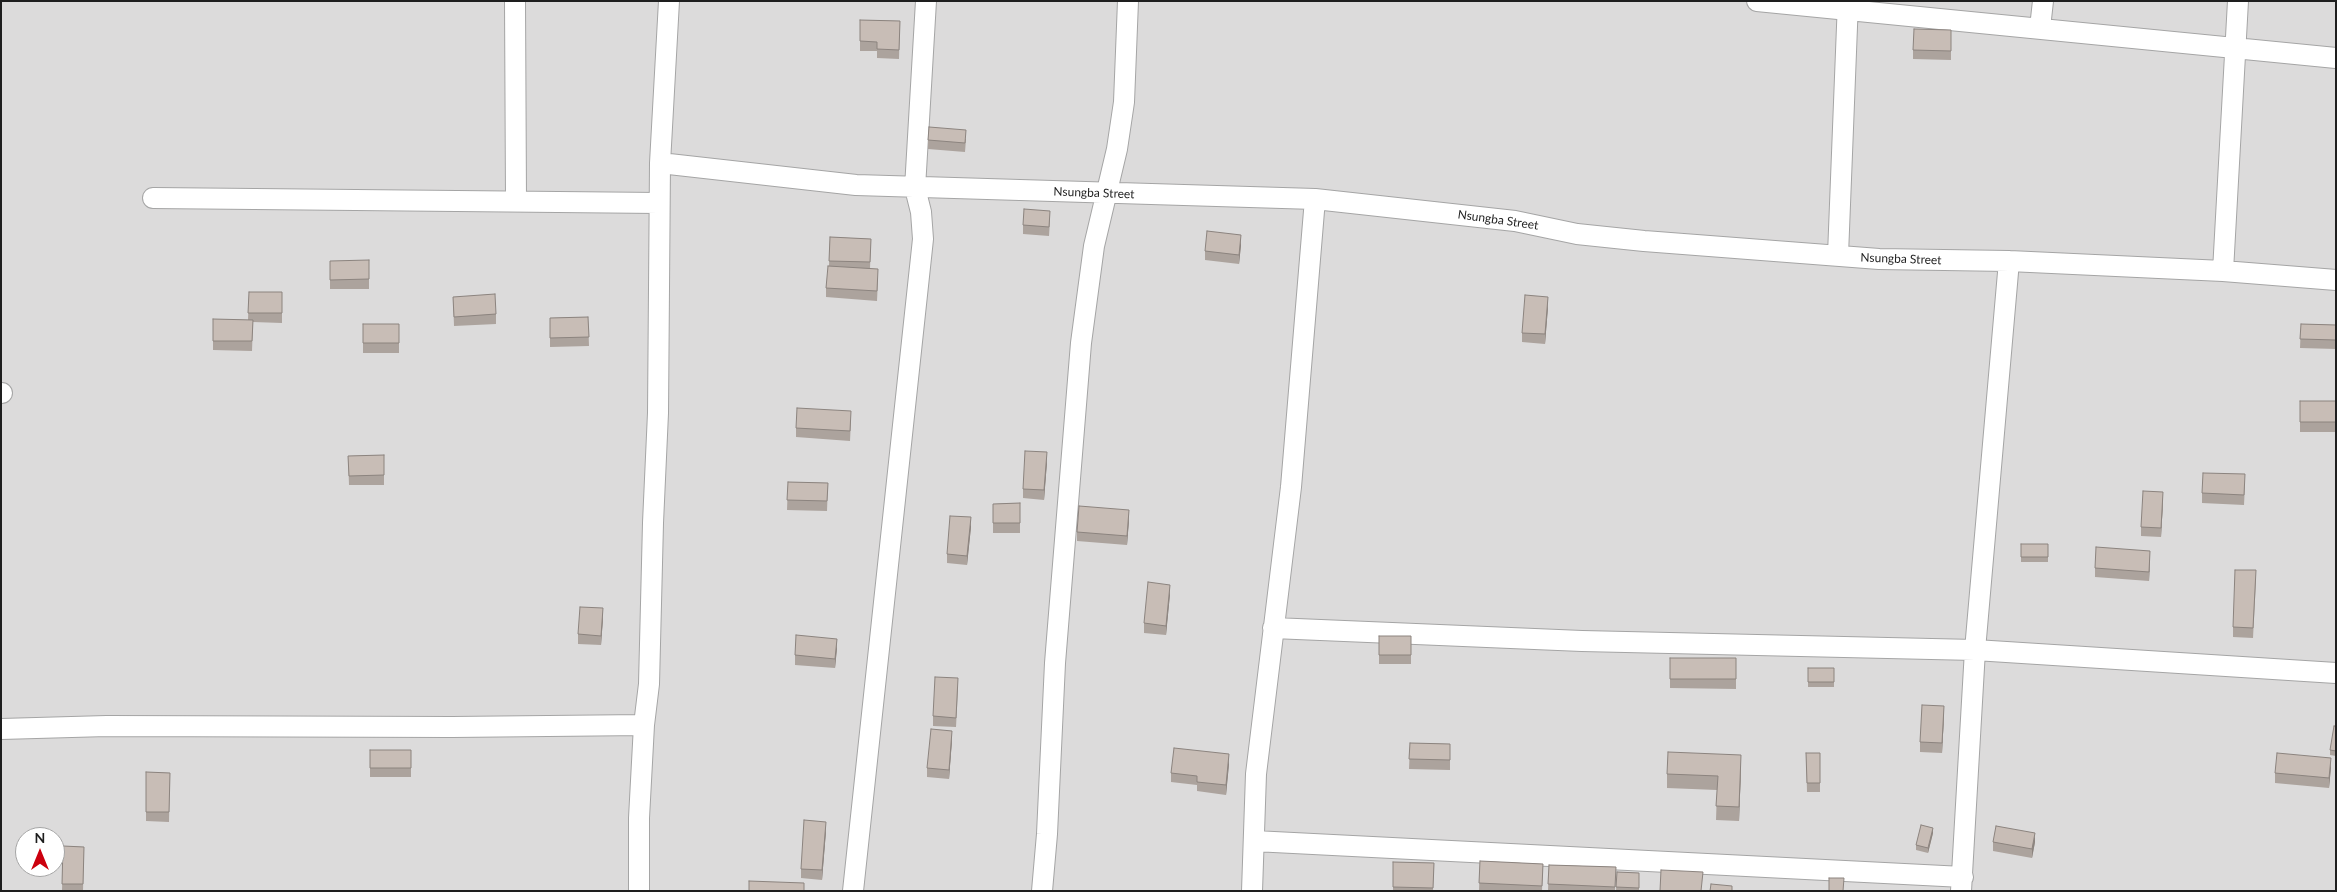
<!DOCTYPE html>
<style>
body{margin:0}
#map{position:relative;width:2337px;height:892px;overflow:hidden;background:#f0ebe4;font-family:Lato,sans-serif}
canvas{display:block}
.frame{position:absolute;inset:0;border:2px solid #1e1e1e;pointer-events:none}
.north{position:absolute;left:15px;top:827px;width:50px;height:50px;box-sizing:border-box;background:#fff;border:1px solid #a5a5a5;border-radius:50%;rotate:0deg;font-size:14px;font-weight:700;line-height:20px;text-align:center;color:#1e1e1e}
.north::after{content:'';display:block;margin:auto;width:18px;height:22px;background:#cc000e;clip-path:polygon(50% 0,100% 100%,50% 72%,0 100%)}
</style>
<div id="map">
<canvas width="2337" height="892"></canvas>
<div class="frame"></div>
<div class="north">N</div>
</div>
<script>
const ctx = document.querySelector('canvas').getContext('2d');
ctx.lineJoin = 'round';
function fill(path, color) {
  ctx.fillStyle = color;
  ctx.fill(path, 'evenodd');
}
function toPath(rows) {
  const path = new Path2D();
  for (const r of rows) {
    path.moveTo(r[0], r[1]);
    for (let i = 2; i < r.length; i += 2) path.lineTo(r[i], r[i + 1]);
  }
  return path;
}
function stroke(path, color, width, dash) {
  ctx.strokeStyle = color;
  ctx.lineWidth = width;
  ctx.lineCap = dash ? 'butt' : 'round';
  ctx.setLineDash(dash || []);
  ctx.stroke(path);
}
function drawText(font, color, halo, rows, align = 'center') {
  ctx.font = font + ' Lato,sans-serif';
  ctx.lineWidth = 5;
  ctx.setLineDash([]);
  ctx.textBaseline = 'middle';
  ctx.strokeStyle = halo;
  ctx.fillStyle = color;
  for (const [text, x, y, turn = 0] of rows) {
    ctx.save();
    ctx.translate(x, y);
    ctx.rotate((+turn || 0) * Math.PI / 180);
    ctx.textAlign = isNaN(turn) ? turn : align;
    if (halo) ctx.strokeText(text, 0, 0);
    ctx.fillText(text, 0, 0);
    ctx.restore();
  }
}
fill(toPath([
 [1,1,2336,1,2336,891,1,891],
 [25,837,55,837,55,867,25,867]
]), '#dcdbdb');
const minor = toPath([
 [515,1,516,200],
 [1757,1,2336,58],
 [2040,28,2043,1],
 [660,163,856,185,1315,199,1515,221,1577,234,1644,241,1879,259,2009,261,2223,271,2336,280],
 [153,198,659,203],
 [1838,255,1848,1],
 [2223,271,2238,1],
 [1,393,2,393],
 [1273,628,1582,641,1975,650,2336,673],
 [1,729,107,726,452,727,644,725],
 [1254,841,1963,877],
 [639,891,639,818,644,725,649,684,653,523,658,413,660,163,669,1],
 [853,891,923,239,921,212,915,188,926,1],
 [1042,891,1047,834,1055,663,1081,343,1094,246,1117,149,1124,102,1128,1],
 [1252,891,1256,774,1291,487,1315,199],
 [1961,891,1975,650,2009,261]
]);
stroke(minor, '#a5a5a5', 22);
stroke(minor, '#fff', 20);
fill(toPath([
 [860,20,900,21,899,59,877,58,877,51,860,51],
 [1951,30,1951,60,1913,59,1913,50],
 [966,139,965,152,928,149,928,140],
 [1050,220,1049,236,1023,234,1023,225],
 [830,237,871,239,870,269,878,279,877,301,826,297,826,288,829,266],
 [1241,245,1239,264,1205,260,1205,251],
 [330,261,369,279,369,289,330,289],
 [249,292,282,292,282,323,253,322,252,351,213,350,213,319,248,320],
 [453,297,496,314,496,324,454,326],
 [1548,307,1545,344,1522,342,1522,333],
 [588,317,589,346,550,347,550,318],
 [363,324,399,324,399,353,363,353],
 [2301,324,2336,325,2336,349,2300,348],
 [2300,401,2336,401,2336,432,2300,432],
 [851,420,850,441,796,437,796,428],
 [384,455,384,485,349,485,348,456],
 [1047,462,1044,500,1023,498,1023,489],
 [788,482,828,483,827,511,787,510],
 [2245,484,2244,505,2202,503,2202,493],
 [2163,502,2161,537,2141,536,2141,527],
 [1020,503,1020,533,993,533,993,504],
 [1129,520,1127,545,1077,541,1077,532],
 [971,527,967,565,947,563,947,554],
 [2021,544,2048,544,2048,562,2021,562],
 [2150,560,2149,581,2095,577,2095,568],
 [2256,580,2253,638,2233,637,2233,627],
 [1170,594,1166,635,1144,633,1144,623],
 [603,618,601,645,578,644,578,634],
 [1379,636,1411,636,1411,664,1379,664],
 [837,648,835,668,795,665,795,655],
 [1670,658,1736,658,1736,689,1670,688],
 [1808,668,1834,668,1834,687,1808,687],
 [958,688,956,727,933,726,933,716],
 [1944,716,1942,753,1920,752,1920,742],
 [2336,726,2336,756,2330,755,2330,750],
 [952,740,949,779,927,777,927,768],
 [1410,743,1450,744,1450,770,1409,769],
 [370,750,411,750,411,777,370,777],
 [1806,753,1820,753,1820,792,1807,792],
 [1229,764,1226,795,1197,791,1197,785,1171,782,1171,773],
 [2331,767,2329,788,2275,783,2275,773],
 [1741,769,1739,821,1716,820,1717,790,1667,788,1667,774],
 [146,772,170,773,169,822,146,821],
 [826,831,822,880,801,878,801,869],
 [1933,833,1928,853,1916,850,1916,845],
 [1993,842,2035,842,2032,858,1993,851],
 [63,846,84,847,83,891,62,891],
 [1480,861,1543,864,1542,891,1479,891],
 [1393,862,1434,863,1433,891,1393,891],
 [1549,865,1616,867,1615,891,1548,891],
 [1617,872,1639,873,1639,891,1616,891]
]), '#aca39d');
fill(toPath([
 [1241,235,1241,245,1239,264,1239,255],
 [1548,297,1548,307,1545,344,1545,334],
 [1047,452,1047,462,1044,500,1044,490],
 [2163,492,2163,502,2161,537,2161,528],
 [1129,510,1129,520,1127,545,1127,536],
 [971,517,971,527,967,565,967,556],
 [2150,551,2150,560,2149,581,2149,572],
 [1170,585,1170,594,1166,635,1166,626],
 [603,608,603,618,601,645,601,636],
 [837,639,837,648,835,668,835,659],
 [1944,706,1944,716,1942,753,1942,743],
 [952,731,952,740,949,779,949,770],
 [1229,754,1229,764,1226,795,1226,785],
 [1741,755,1741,769,1739,821,1739,807],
 [2331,758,2331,767,2329,788,2329,778],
 [826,822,826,831,822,880,822,870],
 [1933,828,1933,833,1928,853,1928,848],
 [2035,833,2035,842,2032,858,2032,849]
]), '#8c847f');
const building = toPath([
 [860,20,900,21,899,50,877,49,877,42,860,41,860,20],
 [1914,29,1951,30,1951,51,1913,50,1914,29],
 [929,127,966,130,965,143,928,140,929,127],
 [1024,209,1050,211,1049,227,1023,225,1024,209],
 [1207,231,1241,235,1239,255,1205,251,1207,231],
 [830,237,871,239,870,262,829,261,830,237],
 [369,260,369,279,330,280,330,261,369,260],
 [828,266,878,269,877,291,826,288,828,266],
 [249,292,282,292,282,313,248,313,249,292],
 [495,294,496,314,454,317,453,297,495,294],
 [1525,295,1548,297,1545,334,1522,333,1525,295],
 [588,317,589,337,550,338,550,318,588,317],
 [213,319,253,320,252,341,213,341,213,319],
 [363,324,399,324,399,343,363,343,363,324],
 [2301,324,2336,325,2336,340,2300,339,2301,324],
 [2300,401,2336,401,2336,422,2300,422,2300,401],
 [797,408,851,411,850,431,796,428,797,408],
 [1025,451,1047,452,1044,490,1023,489,1025,451],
 [384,455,384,475,349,476,348,456,384,455],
 [2203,473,2245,474,2244,495,2202,493,2203,473],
 [788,482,828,483,827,501,787,500,788,482],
 [2143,491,2163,492,2161,528,2141,527,2143,491],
 [1020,503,1020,523,993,523,993,504,1020,503],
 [1079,506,1129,510,1127,536,1077,532,1079,506],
 [950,516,971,517,967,556,947,554,950,516],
 [2021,544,2048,544,2048,557,2021,557,2021,544],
 [2096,547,2150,551,2149,572,2095,568,2096,547],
 [2235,570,2256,570,2253,628,2233,627,2235,570],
 [1148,582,1170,585,1166,626,1144,623,1148,582],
 [580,607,603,608,601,636,578,634,580,607],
 [796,635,837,639,835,659,795,655,796,635],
 [1379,636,1411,636,1411,655,1379,655,1379,636],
 [1670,658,1736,658,1736,679,1670,679,1670,658],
 [1808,668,1834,668,1834,682,1808,682,1808,668],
 [935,677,958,678,956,718,933,716,935,677],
 [1922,705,1944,706,1942,743,1920,742,1922,705],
 [2334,726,2336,726,2336,751,2330,750,2334,726],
 [931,729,952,731,949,770,927,768,931,729],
 [1410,743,1450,744,1450,760,1409,759,1410,743],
 [1174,748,1229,754,1226,785,1197,782,1197,776,1171,773,1174,748],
 [370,750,411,750,411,768,370,768,370,750],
 [1668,752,1741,755,1739,807,1716,806,1718,776,1667,774,1668,752],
 [1806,753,1820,753,1820,783,1807,783,1806,753],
 [2277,753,2331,758,2329,778,2275,773,2277,753],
 [146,772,170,773,169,812,146,812,146,772],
 [804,820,826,822,822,870,801,869,804,820],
 [1921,825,1933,828,1928,848,1916,845,1921,825],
 [1996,826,2035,833,2032,849,1993,842,1996,826],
 [63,846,84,847,83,884,62,884,63,846],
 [1480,861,1543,864,1542,886,1479,883,1480,861],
 [1393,862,1434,863,1433,888,1393,887,1393,862],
 [1549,865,1616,867,1615,887,1548,884,1549,865],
 [1661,870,1703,872,1701,891,1660,891,1661,870],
 [1617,872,1639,873,1639,888,1616,887,1617,872],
 [1829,878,1844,878,1843,891,1829,891,1829,878],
 [749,881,804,883,804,891,749,891,749,881],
 [1711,884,1732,886,1732,891,1710,891,1711,884]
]);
fill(building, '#c8bdb6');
stroke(building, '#8c847f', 1);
drawText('12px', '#1e1e1e', '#fff', [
 ["Nsungba Street",1094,193,2],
 ["Nsungba Street",1498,220,8],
 ["Nsungba Street",1901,259,2]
]);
</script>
